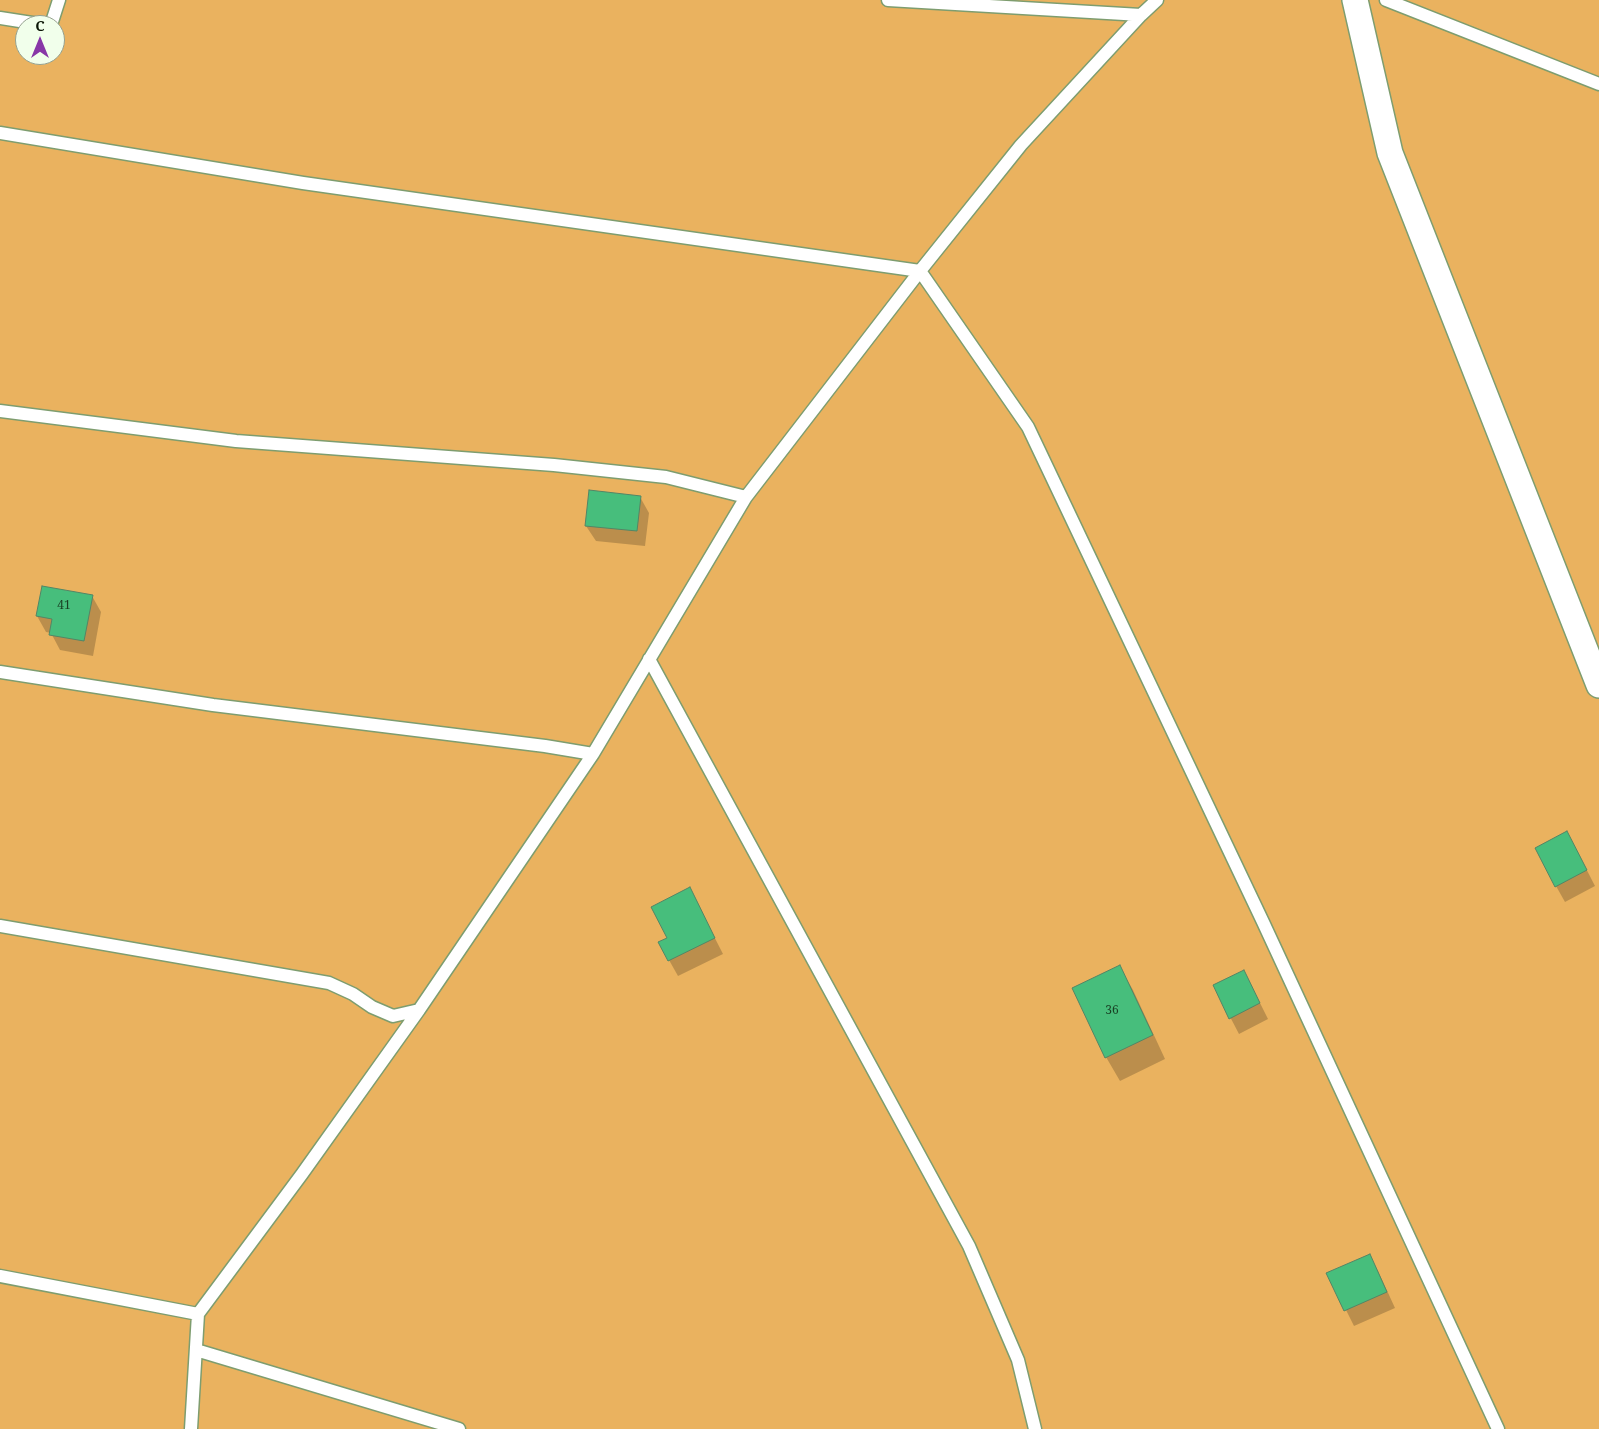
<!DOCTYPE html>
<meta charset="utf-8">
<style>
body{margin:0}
#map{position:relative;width:1599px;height:1429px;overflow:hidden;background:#c3e4b3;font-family:"Noto Serif",serif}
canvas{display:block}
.north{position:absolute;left:15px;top:15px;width:50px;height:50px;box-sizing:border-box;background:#f1ffeb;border:1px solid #95a18f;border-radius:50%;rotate:0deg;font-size:14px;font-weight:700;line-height:20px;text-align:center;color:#0a1505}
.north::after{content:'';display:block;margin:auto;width:18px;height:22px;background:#8837a7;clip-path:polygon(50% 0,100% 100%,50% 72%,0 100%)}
</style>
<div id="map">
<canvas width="1599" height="1429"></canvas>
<div class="north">С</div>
</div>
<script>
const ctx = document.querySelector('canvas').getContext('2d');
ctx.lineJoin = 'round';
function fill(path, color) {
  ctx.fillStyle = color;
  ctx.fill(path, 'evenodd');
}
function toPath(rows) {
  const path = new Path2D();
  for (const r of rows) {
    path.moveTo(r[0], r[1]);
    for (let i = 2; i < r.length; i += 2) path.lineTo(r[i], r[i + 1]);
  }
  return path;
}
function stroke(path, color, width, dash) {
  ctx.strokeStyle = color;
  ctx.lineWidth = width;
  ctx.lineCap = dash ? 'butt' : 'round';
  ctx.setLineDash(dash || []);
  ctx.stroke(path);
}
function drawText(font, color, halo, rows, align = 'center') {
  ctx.font = font + ' "Noto Serif",serif';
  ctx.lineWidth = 4.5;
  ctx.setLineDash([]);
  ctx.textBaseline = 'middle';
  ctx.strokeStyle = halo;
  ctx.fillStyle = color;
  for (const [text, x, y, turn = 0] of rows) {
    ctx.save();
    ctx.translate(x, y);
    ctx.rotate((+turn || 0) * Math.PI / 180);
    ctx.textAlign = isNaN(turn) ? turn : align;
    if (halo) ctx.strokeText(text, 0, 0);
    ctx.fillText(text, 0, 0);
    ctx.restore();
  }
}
fill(toPath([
 [0,0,1599,0,1599,1429,0,1429],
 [25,25,55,25,55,55,25,55]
]), '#eab25f');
fill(toPath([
 [640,497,649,513,645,546,596,541,586,526],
 [43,587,92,596,101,612,93,656,60,650,51,633,46,632,37,616],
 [1576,849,1595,886,1565,902,1556,886],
 [698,905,723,954,678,976,669,960,668,939],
 [1119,966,1133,990,1165,1059,1120,1081,1106,1057],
 [1214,986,1252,987,1268,1019,1239,1034],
 [1369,1255,1378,1271,1395,1308,1354,1326,1328,1274]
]), '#0003');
const building = toPath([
 [589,490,641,496,637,531,585,526,589,490],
 [42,586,93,595,84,641,49,635,52,619,36,616,42,586],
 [1567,831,1587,870,1555,887,1535,848,1567,831],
 [690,887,715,938,668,961,658,942,667,938,651,907,690,887],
 [1120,965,1153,1035,1105,1058,1072,988,1120,965],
 [1244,970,1260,1003,1229,1019,1213,985,1244,970],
 [1370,1254,1387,1292,1344,1311,1326,1273,1370,1254]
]);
fill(building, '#47be7c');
stroke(building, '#538666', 1);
const service = toPath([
 [888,0,1141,15],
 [1386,0,1599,84],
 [0,18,45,25],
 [51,25,59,0],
 [0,133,303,183,920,271,1028,427,1263,922,1498,1429],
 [0,411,236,441,554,465,666,477,746,497],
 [649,659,969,1246,1018,1360,1035,1429],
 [0,672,213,705,545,746,593,754],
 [0,926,329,983,353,994,372,1007,393,1016,419,1010],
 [0,1276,198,1314],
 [196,1350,459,1429],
 [191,1429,198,1314,302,1174,419,1010,593,754,746,497,920,271,1021,145,1141,15,1157,0]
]);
const minor = toPath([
 [1355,0,1390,153,1599,685]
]);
stroke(service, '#7e9d6f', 15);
stroke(minor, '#7e9d6f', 28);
stroke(service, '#fff', 12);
stroke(minor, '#fff', 25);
drawText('12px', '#193f23', null, [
 ["41",64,606],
 ["36",1112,1011]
]);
</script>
